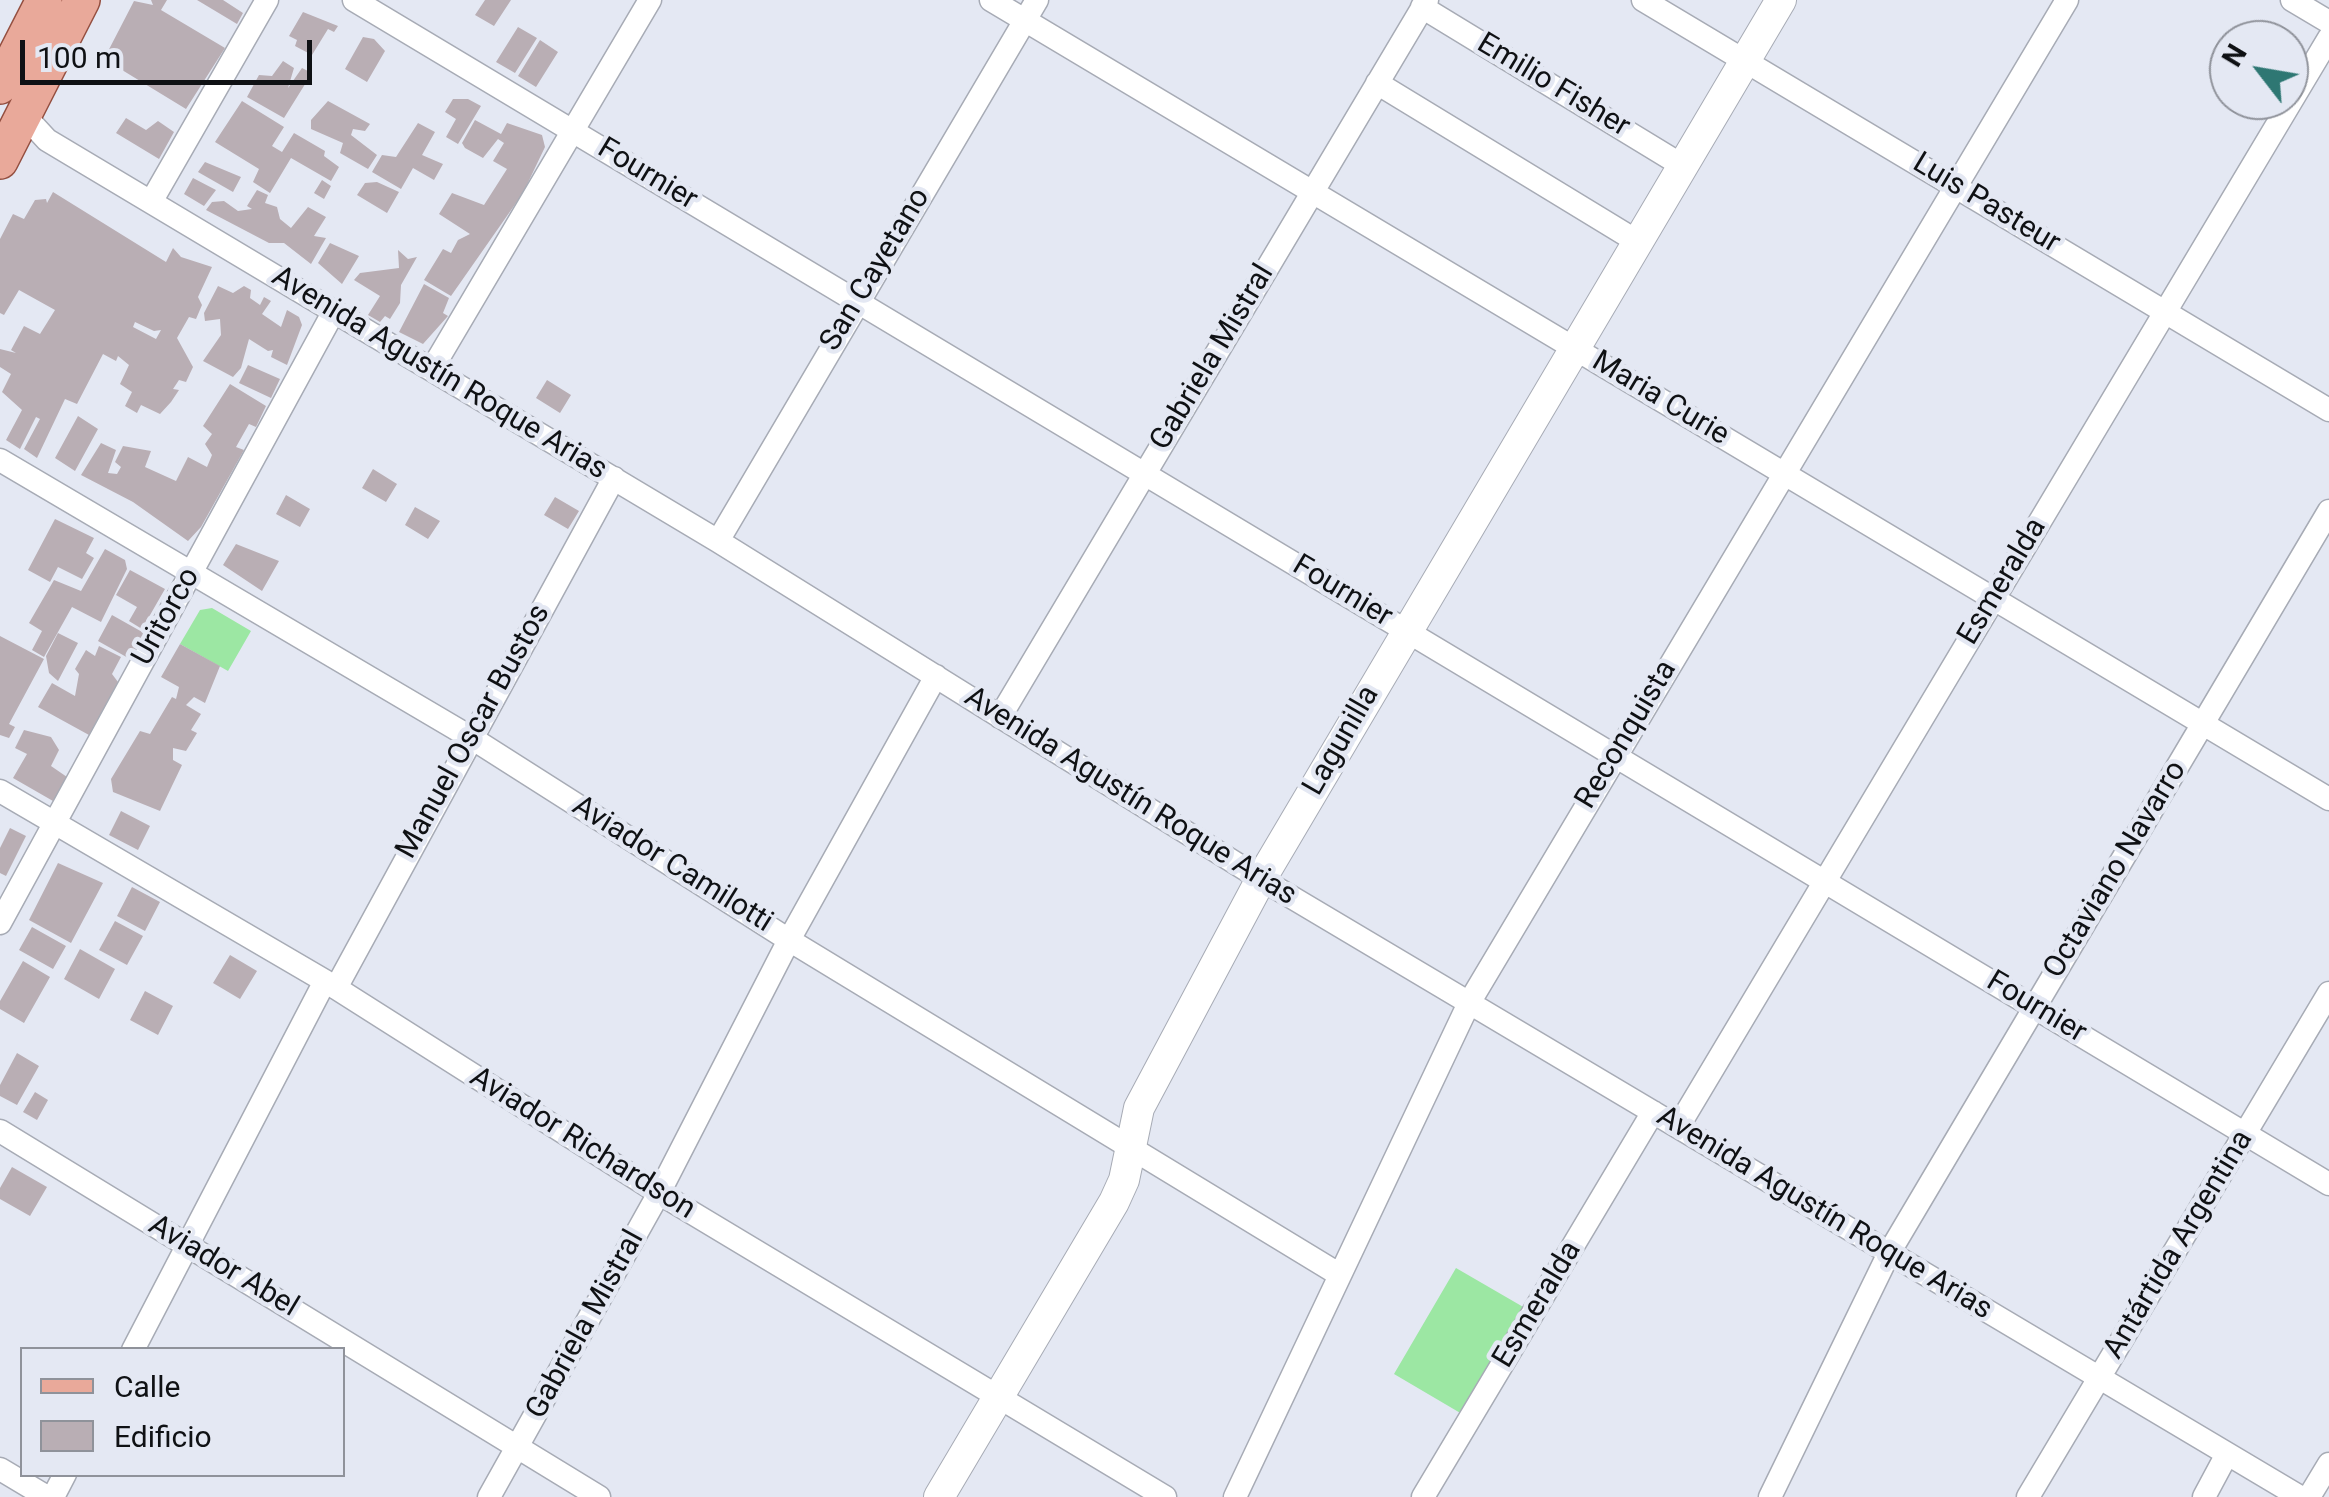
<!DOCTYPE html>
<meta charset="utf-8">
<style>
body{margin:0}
#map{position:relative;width:2329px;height:1497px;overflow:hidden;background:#e4e8f3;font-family:Roboto,sans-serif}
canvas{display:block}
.legend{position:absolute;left:20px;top:1347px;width:325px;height:130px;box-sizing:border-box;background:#e4e8f3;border:2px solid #8f929a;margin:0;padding:12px 18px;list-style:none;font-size:30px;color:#0f1114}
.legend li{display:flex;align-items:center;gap:20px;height:50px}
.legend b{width:50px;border:2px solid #8f929a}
.north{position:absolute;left:2209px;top:20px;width:100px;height:100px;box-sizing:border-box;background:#e4e8f3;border:2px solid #8f929a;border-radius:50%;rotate:301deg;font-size:28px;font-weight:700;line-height:40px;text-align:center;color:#0f1114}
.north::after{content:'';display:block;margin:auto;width:35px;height:45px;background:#2e7773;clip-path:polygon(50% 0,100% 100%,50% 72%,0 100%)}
.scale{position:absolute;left:20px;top:40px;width:292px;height:45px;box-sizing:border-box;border:5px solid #0f1114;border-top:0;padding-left:12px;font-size:30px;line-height:35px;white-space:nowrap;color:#0f1114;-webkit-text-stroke:8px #e4e8f3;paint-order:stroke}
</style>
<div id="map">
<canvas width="2329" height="1497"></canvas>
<ul class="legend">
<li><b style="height:12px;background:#e9a99a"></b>Calle</li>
<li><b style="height:28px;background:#b9aeb4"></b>Edificio</li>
</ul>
<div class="north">N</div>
<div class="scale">100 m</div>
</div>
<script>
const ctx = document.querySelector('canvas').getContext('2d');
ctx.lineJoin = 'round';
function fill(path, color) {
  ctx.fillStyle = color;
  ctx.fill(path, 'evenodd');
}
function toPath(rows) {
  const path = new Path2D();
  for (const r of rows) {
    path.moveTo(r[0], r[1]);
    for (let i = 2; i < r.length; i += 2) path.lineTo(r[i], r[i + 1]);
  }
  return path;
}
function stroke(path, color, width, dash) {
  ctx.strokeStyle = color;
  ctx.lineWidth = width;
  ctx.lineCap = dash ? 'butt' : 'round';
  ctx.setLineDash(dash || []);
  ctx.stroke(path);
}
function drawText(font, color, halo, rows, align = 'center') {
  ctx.font = font + ' Roboto,sans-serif';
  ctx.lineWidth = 9;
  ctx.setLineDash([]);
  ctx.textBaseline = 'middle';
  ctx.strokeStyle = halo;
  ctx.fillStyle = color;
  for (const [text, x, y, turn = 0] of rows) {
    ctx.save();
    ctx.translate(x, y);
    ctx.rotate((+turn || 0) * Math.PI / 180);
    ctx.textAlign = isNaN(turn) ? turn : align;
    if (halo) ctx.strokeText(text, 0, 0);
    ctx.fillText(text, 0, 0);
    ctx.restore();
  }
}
fill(toPath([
 [212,608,251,631,228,671,180,644,200,610],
 [1456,1268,1525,1308,1462,1414,1394,1374]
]), '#9ce7a3');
fill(toPath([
 [151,0,167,0,161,10,225,48,186,109,104,59,134,1,153,5],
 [197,0,223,0,243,13,237,24],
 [485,0,511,0,494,26,475,15],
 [303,12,338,26,334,32,328,29,312,55,295,46,297,40,289,36],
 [518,27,537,38,515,73,496,62],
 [363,37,374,39,385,51,367,82,345,69],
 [540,40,558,52,536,87,518,76],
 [283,61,294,68,288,88,302,68,312,73,284,118,247,97,259,75,272,76],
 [453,99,468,99,481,106,458,144,446,137,456,119,445,112],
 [242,101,284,127,272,146,282,152,294,133,325,151,324,156,339,167,331,181,291,158,270,193,253,182,259,169,215,142],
 [328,101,370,124,365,131,353,129,351,135,377,155,368,169,340,153,343,143,311,129,311,120],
 [126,118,146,130,158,121,174,132,159,159,116,133],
 [475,120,501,134,507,123,542,135,545,147,523,193,451,296,424,280,443,249,451,253,458,240,470,234,439,214,452,193,484,205,507,169,493,161,504,143,498,139,483,158,465,148,462,143],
 [418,123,435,132,422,155,443,164,434,180,413,168,401,189,372,172,382,155,396,157],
 [205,162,241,177,233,192,198,172],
 [193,178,216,190,204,206,184,194],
 [322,180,331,186,324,199,314,193],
 [377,182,399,192,387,213,357,195,365,183],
 [257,190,268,195,265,203,277,207,280,219,291,228,308,207,326,217,314,236,326,238,311,264,284,243,269,243,206,210,212,202,224,201,238,211,252,209,247,206],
 [53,192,166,262,173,248,181,257,212,267,198,297,202,305,196,319,189,317,177,338,193,367,186,382,179,380,173,389,179,390,171,402,160,414,141,405,137,413,125,406,132,392,120,384,129,365,118,356,116,361,103,354,77,404,65,399,37,458,24,449,40,419,36,417,20,449,6,440,22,410,2,392,11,374,0,367,0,349,16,353,11,350,24,326,40,334,55,310,19,290,4,315,0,313,0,239,13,214,24,219,35,200,46,199,47,203],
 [135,322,154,331,161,330,156,339,133,327],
 [330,243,359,256,342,284,318,263],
 [398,250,408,259,417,257,401,285,400,303,390,319,385,316,380,322,368,315,380,296,354,280,360,273,399,268],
 [424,284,449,298,443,313,448,316,423,344,399,332],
 [218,286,233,293,244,286,251,290,250,298,260,305,264,297,271,301,262,314,281,327,287,310,299,317,302,325,287,365,271,357,273,350,268,351,249,339,241,368,233,377,203,361,221,335,220,319,205,321,204,313],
 [248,365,280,379,271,398,239,383],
 [547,380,571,395,560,413,536,398],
 [230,384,266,406,256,427,249,424,236,447,244,450,201,527,188,541,133,502,81,475,101,443,116,450,108,473,117,474,121,467,115,462,123,446,151,451,145,467,176,481,188,457,207,467,212,455,205,444,212,434,203,426],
 [78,416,98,429,75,471,55,458],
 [373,469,397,484,386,502,362,488],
 [286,495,310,509,300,527,276,514],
 [555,497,579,511,568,529,544,515],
 [415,507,440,521,428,539,405,525],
 [55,519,94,538,86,553,94,558,82,579,58,567,50,582,28,570],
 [236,544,279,561,262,591,223,565],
 [105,549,125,560,127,569,101,622,72,607,44,657,32,650,42,631,29,623,54,580,81,591],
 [130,570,165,589,142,629,129,621,137,607,116,595],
 [112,615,144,633,130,659,98,641],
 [58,633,78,643,58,681,49,673,46,656],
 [0,636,44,659,9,724,15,727,9,738,0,735],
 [180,644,220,666,205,703,194,697,186,705,201,714,191,730,197,733,186,751,173,748,173,760,182,765,160,811,113,792,111,779,140,731,150,734,172,697,176,699,179,687,161,677],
 [99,646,121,657,112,674,118,682,89,735,38,707,52,683,75,696,79,674,75,669,86,650,95,656],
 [24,730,51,737,59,750,51,766,67,777,53,801,13,778,27,754,15,748],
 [121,811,150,826,138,850,109,835],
 [10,828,26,836,6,876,0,873,0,848],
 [58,863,103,883,71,943,29,920],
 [132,887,160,902,145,931,117,916],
 [115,921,143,936,127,965,99,950],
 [32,927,66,946,53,969,19,950],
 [80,949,115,969,99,999,64,979],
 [230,955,257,971,240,999,213,983],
 [23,961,50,977,24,1023,0,1009,0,1001],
 [145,991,173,1006,158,1035,130,1020],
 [17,1053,39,1066,17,1105,0,1096,0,1085],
 [35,1092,48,1100,37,1120,23,1112],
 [12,1167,47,1187,30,1216,0,1199,0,1188]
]), '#b9aeb4');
const minor = toPath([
 [354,0,2329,1184],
 [991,0,2329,799],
 [1643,0,2329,410],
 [2292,0,2329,22],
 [1422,7,1683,166],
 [1377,83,1638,242],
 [23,114,47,140,718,541,1261,879,2300,1497],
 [151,202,267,0],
 [432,369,650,0],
 [0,460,470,737,789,940,1340,1275],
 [718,541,1037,0],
 [1000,717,1427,0],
 [0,791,325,981,659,1193,1165,1497],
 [0,923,334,311],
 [336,988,614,478],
 [1678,1127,2329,38],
 [0,1131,599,1497],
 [133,1350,325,981],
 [0,1469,47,1497],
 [53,1497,65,1474],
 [489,1497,659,1193,789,940,936,676],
 [1235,1497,1469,1003,2067,0],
 [1423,1497,1653,1112],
 [1770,1497,1889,1253,2329,511],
 [2028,1497,2329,993],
 [2204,1497,2227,1454],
 [2309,1497,2329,1464]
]);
const secondary = toPath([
 [939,1497,1114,1202,1124,1180,1139,1108,1261,879,1781,0]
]);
const primary = toPath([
 [0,86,44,0],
 [0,161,82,0]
]);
stroke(minor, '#a7abb5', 25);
stroke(secondary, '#a7abb5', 32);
stroke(primary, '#944f40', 38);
stroke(minor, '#fff', 22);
stroke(secondary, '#fff', 30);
stroke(primary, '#e9a99a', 35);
drawText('30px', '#0f1114', '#e4e8f3', [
 ["Emilio Fisher",1553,86,31],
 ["Fournier",647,175,31],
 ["Luis Pasteur",1986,204,31],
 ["San Cayetano",876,270,-59],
 ["Gabriela Mistral",1213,358,-59],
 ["Avenida Agustín Roque Arias",439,374,31],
 ["Maria Curie",1660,399,31],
 ["Esmeralda",2003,582,-59],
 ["Fournier",1342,592,31],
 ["Uritorco",167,617,-61],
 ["Manuel Oscar Bustos",474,732,-61],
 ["Reconquista",1627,735,-59],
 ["Lagunilla",1342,741,-60],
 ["Avenida Agustín Roque Arias",1130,797,32],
 ["Aviador Camilotti",672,865,32],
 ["Octaviano Navarro",2116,870,-59],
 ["Fournier",2036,1008,31],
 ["Aviador Richardson",582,1144,32],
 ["Avenida Agustín Roque Arias",1824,1214,31],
 ["Antártida Argentina",2179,1245,-59],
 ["Aviador Abel",223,1267,31],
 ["Esmeralda",1538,1305,-59],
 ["Gabriela Mistral",586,1325,-61]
]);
</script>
